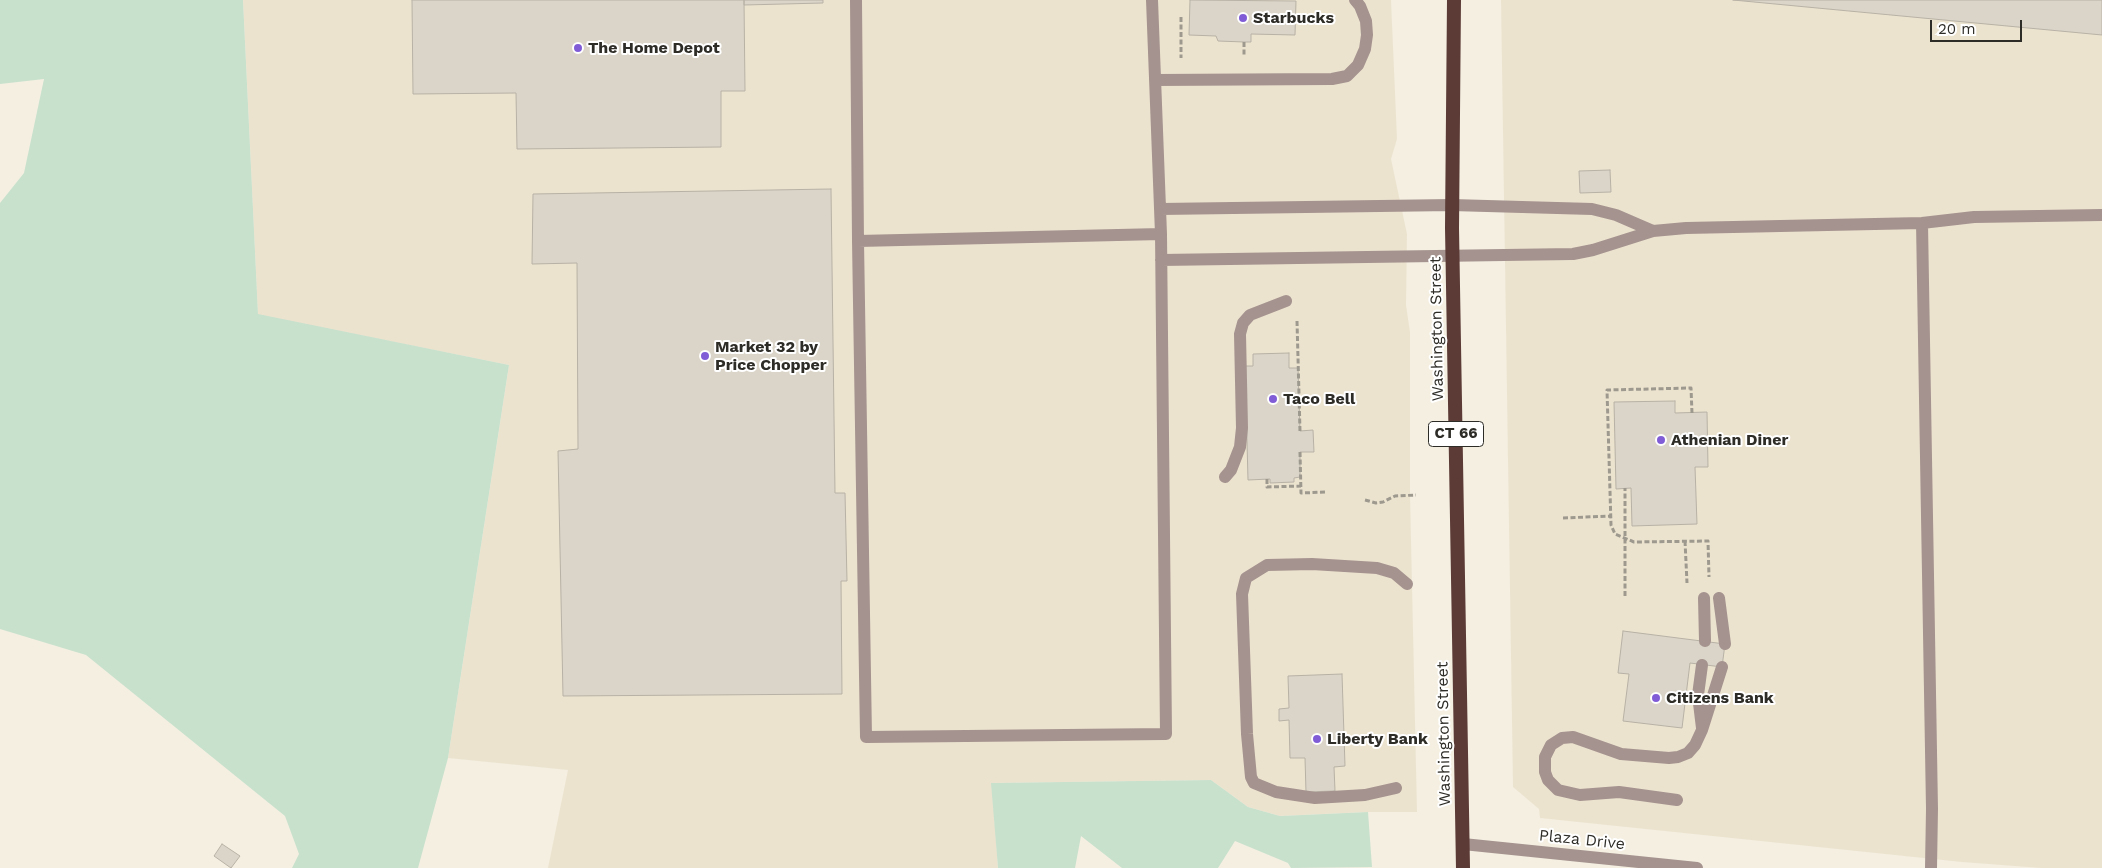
<!DOCTYPE html>
<style>
body{margin:0}
#map{position:relative;width:2102px;height:868px;overflow:hidden;background:#f4efe1;font-family:"Work Sans",sans-serif}
canvas{display:block}
.scale{position:absolute;left:1930px;top:20px;width:92px;height:22px;box-sizing:border-box;border:2px solid #2e2c27;border-top:0;padding-left:6px;font-size:15px;line-height:18px;white-space:nowrap;color:#2e2c27;-webkit-text-stroke:4px #fff;paint-order:stroke}
</style>
<div id="map">
<canvas width="2102" height="868"></canvas>
<div class="scale">20 m</div>
</div>
<script>
const ctx = document.querySelector('canvas').getContext('2d');
ctx.lineJoin = 'round';
function fill(path, color) {
  ctx.fillStyle = color;
  ctx.fill(path, 'evenodd');
}
function toPath(rows) {
  const path = new Path2D();
  for (const r of rows) {
    path.moveTo(r[0], r[1]);
    for (let i = 2; i < r.length; i += 2) path.lineTo(r[i], r[i + 1]);
  }
  return path;
}
function stroke(path, color, width, dash) {
  ctx.strokeStyle = color;
  ctx.lineWidth = width;
  ctx.lineCap = dash ? 'butt' : 'round';
  ctx.setLineDash(dash || []);
  ctx.stroke(path);
}
function drawText(font, color, halo, rows, align = 'center') {
  ctx.font = font + ' "Work Sans",sans-serif';
  ctx.lineWidth = 4;
  ctx.setLineDash([]);
  ctx.textBaseline = 'middle';
  ctx.strokeStyle = halo;
  ctx.fillStyle = color;
  for (const [text, x, y, turn = 0] of rows) {
    ctx.save();
    ctx.translate(x, y);
    ctx.rotate((+turn || 0) * Math.PI / 180);
    ctx.textAlign = isNaN(turn) ? turn : align;
    if (halo) ctx.strokeText(text, 0, 0);
    ctx.fillText(text, 0, 0);
    ctx.restore();
  }
}
fill(toPath([
 [243,0,1391,0,1397,139,1391,159,1407,234,1406,305,1410,332,1410,495,1417,812,1368,812,1280,816,1248,807,1211,780,992,783,998,868,548,868,568,770,448,758,509,365,258,315],
 [1501,0,2102,0,2102,868,2041,868,1962,862,1540,818,1539,809,1513,787]
]), '#ece3cf');
fill(toPath([
 [0,0,243,0,258,314,509,365,448,758,418,868,292,868,299,854,285,816,86,655,0,629,0,203,24,173,44,79,0,84],
 [1211,780,1248,807,1280,816,1368,812,1372,867,1291,868,1288,863,1235,841,1218,868,1122,868,1081,836,1075,868,998,868,991,783]
]), '#c8e1cd');
const building = toPath([
 [412,0,744,0,745,91,721,91,721,147,517,149,516,93,413,94,412,0],
 [744,0,823,0,823,3,744,5,744,0],
 [1190,0,1296,1,1295,35,1251,34,1251,42,1244,42,1218,41,1216,36,1189,35,1190,0],
 [1733,0,2102,0,2102,35,1733,0],
 [1610,170,1611,192,1580,193,1579,171,1610,170],
 [831,189,835,493,845,493,847,581,841,581,842,694,563,696,558,451,578,449,577,263,532,264,533,194,831,189],
 [1289,353,1289,368,1298,368,1300,431,1313,430,1314,452,1300,452,1300,477,1294,478,1294,482,1270,483,1270,479,1248,480,1245,366,1253,366,1253,354,1289,353],
 [1675,401,1675,413,1707,412,1708,467,1695,467,1697,524,1632,526,1631,488,1616,489,1614,402,1675,401],
 [1623,631,1725,644,1722,667,1690,663,1682,728,1623,721,1629,674,1618,673,1623,631],
 [1342,674,1345,766,1334,767,1335,791,1306,792,1305,758,1290,758,1289,720,1279,721,1279,709,1289,708,1288,676,1342,674],
 [222,844,240,856,231,868,214,856,222,844]
]);
fill(building, '#dad5c8');
stroke(building, '#b8b2a6', 1);
stroke(toPath([
 [1181,17,1181,58],
 [1244,42,1244,57],
 [1297,321,1300,431],
 [1692,413,1691,388,1607,390,1611,525,1615,534,1634,542,1708,541,1709,577],
 [1300,452,1301,493,1326,492],
 [1267,479,1267,487,1301,486],
 [1365,500,1376,503,1383,502,1395,496,1416,495],
 [1563,518,1611,516],
 [1685,541,1687,583],
 [1625,596,1625,488]
]), '#9d998f', 3, [5, 2.5]);
stroke(toPath([
 [856,0,858,241,866,737,1166,734,1161,234,1152,0],
 [1155,80,1332,79,1347,76,1358,65,1365,49,1367,35,1366,21,1360,6,1355,0],
 [1160,209,1452,205,1592,209,1616,215,1653,231],
 [1922,223,1932,809,1931,868],
 [858,241,1161,234],
 [1161,260,1573,254,1593,250,1653,231,1686,228,1922,223,1974,217,2102,215],
 [1225,477,1231,470,1240,447,1242,428,1240,334,1243,323,1250,315,1286,301],
 [1704,598,1705,641],
 [1719,598,1725,644],
 [1702,728,1698,695,1702,665],
 [1396,788,1365,795,1315,798,1276,792,1254,783,1251,777,1247,734,1242,594,1246,578,1267,565,1312,564,1377,568,1394,573,1407,584],
 [1677,800,1619,792,1580,795,1558,790,1548,780,1545,772,1545,757,1551,745,1562,738,1573,737,1621,754,1669,758,1678,757,1688,753,1695,745,1702,730,1722,667]
]), '#a5938f', 12);
stroke(toPath([
 [1463,844,1697,868]
]), '#a5938f', 12);
stroke(toPath([
 [1454,0,1452,228,1463,868]
]), '#5c3b36', 14);
for (const [x, y, r, color] of [
 [1243,18,5,"#805dd7"],
 [578,48,5,"#805dd7"],
 [705,356,5,"#805dd7"],
 [1273,399,5,"#805dd7"],
 [1661,440,5,"#805dd7"],
 [1656,698,5,"#805dd7"],
 [1317,739,5,"#805dd7"]
]) {
  const dot = new Path2D();
  dot.arc(x, y, r, 0, 2 * Math.PI);
  ctx.fillStyle = color;
  ctx.fill(dot);
  stroke(dot, '#fff', 2);
}
for (const [x, y, w] of [
 [1456,434,55]
]) {
  const box = new Path2D();
  box.roundRect(x - w / 2, y - 12.5, w, 25, 4);
  ctx.fillStyle = '#fff';
  ctx.fill(box);
  stroke(box, '#2e2c27', 1);
}
drawText('bold 15px', '#2e2c27', null, [
 ["CT 66",1456,434]
]);
drawText('bold 16px', '#2e2c27', '#fff', [
 ["Starbucks",1253,18],
 ["The Home Depot",588,48],
 ["Market 32 by",715,347],
 ["Price Chopper",715,365],
 ["Taco Bell",1283,399],
 ["Athenian Diner",1671,440],
 ["Citizens Bank",1666,698],
 ["Liberty Bank",1327,739]
], 'left');
drawText('16px', '#2e2c27', '#fff', [
 ["Washington Street",1437,329,-91],
 ["Washington Street",1444,734,-91],
 ["Plaza Drive",1582,840,6]
]);
</script>
